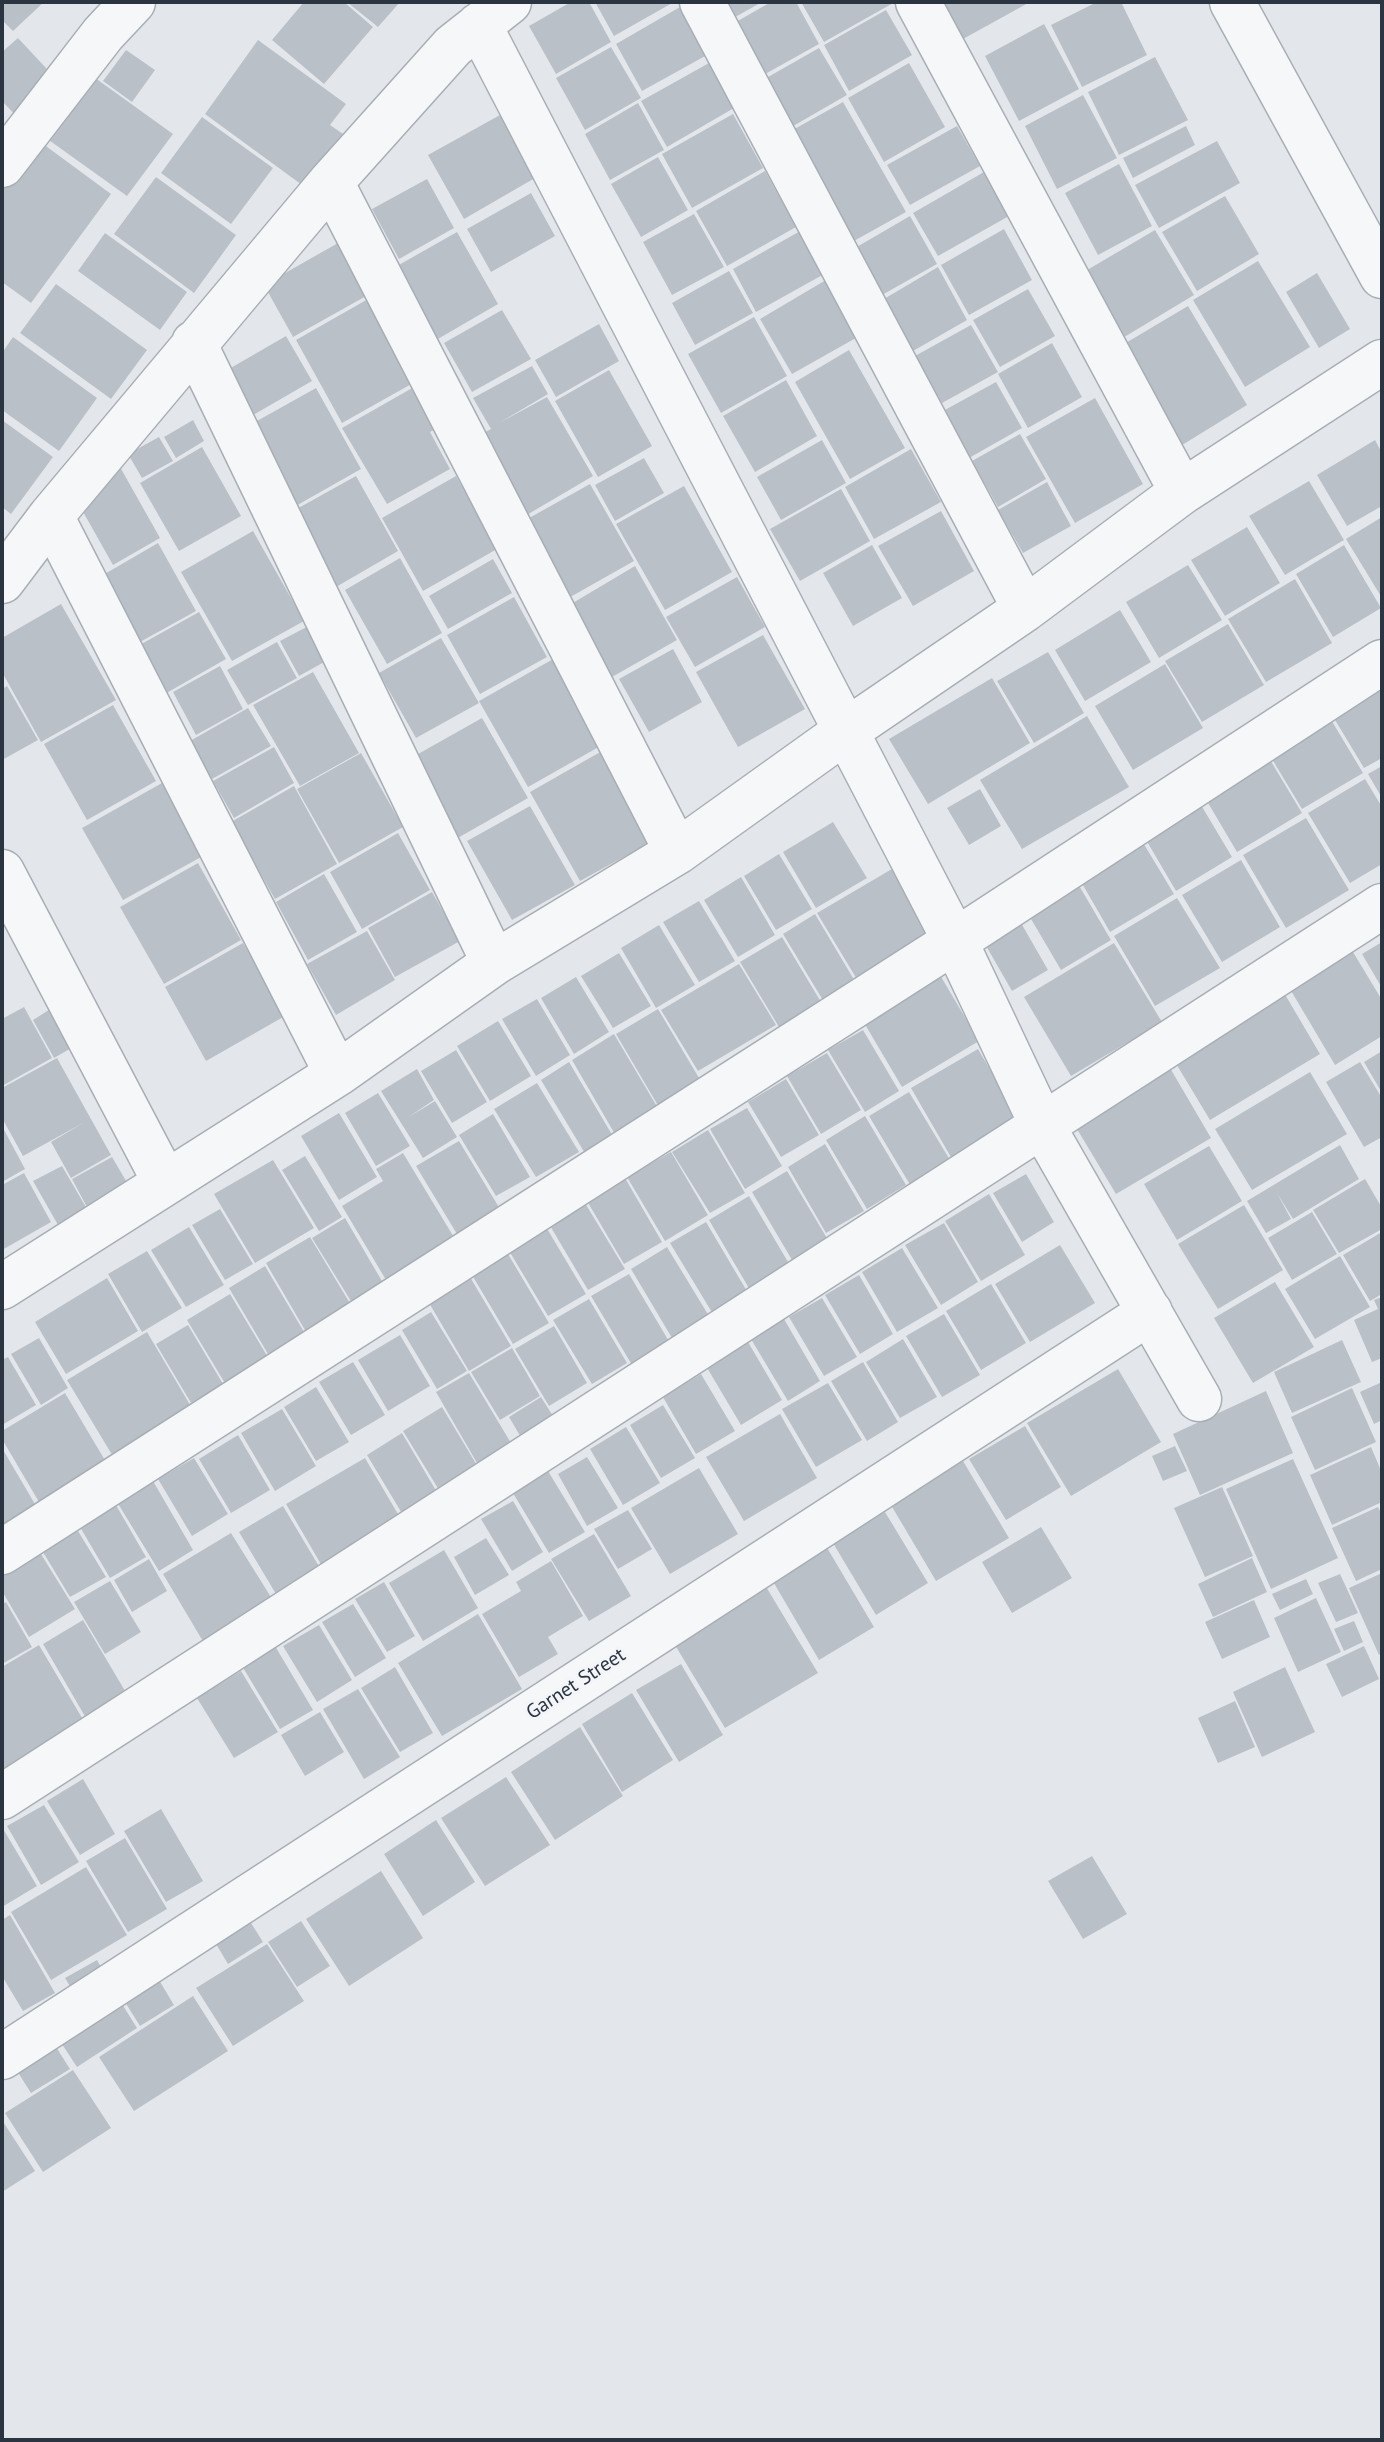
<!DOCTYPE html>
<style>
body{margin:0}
#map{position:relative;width:1384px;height:2442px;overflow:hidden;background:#e3e7eb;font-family:"PT Sans",sans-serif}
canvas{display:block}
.frame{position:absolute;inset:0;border:4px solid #2b3542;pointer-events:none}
</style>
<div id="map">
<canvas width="1384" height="2442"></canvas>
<div class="frame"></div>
</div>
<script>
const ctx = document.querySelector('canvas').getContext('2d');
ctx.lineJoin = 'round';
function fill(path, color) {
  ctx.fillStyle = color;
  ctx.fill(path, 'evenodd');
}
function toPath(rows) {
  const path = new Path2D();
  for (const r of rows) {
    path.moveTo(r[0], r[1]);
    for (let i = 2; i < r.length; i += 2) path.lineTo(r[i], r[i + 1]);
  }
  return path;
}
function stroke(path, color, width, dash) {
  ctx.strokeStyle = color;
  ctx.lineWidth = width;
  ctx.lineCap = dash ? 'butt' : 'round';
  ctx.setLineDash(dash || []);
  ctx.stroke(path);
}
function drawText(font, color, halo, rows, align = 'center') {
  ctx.font = font + ' "PT Sans",sans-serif';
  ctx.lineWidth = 6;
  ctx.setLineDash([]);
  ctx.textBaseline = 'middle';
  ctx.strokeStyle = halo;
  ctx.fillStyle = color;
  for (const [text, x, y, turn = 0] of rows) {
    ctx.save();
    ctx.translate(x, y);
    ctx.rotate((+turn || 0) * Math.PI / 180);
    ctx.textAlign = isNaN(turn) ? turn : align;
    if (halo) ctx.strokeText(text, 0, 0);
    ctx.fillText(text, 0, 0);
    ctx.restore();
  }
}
fill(toPath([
 [2,2,44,2,13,31,2,20],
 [304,2,344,2,373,27,324,84,272,40],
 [347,2,400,2,378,27],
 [571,2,589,2,611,42,556,74,529,26],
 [595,2,674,2,614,36],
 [718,2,762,2,728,21],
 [771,2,796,2,819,44,758,78,729,26],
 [801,2,895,2,824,42],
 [943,2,1030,2,963,39],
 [1097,2,1121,2,1147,55,1082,87,1051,25],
 [680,7,707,55,642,91,616,44],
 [886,10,912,55,849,91,824,45],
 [1044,24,1079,89,1019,121,985,56],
 [18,38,59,82,19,119,2,101,2,52],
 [258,40,346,104,330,125,352,140,313,193,205,114],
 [611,47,641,98,585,130,556,78],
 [819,48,847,95,788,129,761,81],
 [126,50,155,70,132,102,103,81],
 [1155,57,1188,120,1119,155,1088,92],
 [709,63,734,108,667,147,641,101],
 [909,63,945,127,884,162,848,98],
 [91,75,173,134,127,196,46,138],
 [1083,95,1117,158,1057,189,1025,126],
 [843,102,906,212,852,242,789,132],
 [638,103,664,150,610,180,585,134],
 [733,114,763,168,692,208,662,154],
 [500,115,535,178,464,219,428,155],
 [202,117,273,168,231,224,161,173],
 [957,126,980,166,910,205,887,165],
 [1186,126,1195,145,1133,178,1123,158],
 [35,138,111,194,31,303,2,282,2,183],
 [1217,141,1240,183,1159,228,1135,185],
 [658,157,688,210,641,237,611,184],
 [1119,164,1152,226,1098,255,1065,193],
 [765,171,796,227,727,266,696,211],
 [984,172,1009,216,938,256,913,213],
 [156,177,236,235,194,293,114,234],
 [427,179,454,228,399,259,372,209],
 [531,193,555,236,491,272,467,229],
 [1225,196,1259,254,1197,291,1162,232],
 [694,214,724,267,672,295,643,242],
 [910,216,937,264,882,295,855,248],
 [1004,229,1032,280,969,315,941,265],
 [802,230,826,273,756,312,733,269],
 [1155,230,1194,295,1116,342,1077,276],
 [457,232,498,304,431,343,390,270],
 [105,233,187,292,160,330,78,271],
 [338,243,368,295,293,337,264,285],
 [1258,261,1310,347,1245,387,1193,300],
 [938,267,967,320,913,351,884,299],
 [729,271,753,313,695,345,672,303],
 [1317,273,1350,329,1319,348,1286,292],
 [831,277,863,334,792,374,760,319],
 [56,284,147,350,111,399,20,333],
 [1028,289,1055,336,1000,367,973,320],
 [368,299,415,382,342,423,296,340],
 [1188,306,1247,405,1179,447,1119,347],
 [502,310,531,359,472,392,444,343],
 [754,317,787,376,721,413,688,354],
 [599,324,619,361,556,397,535,360],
 [971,325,998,372,942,403,915,356],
 [286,336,312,381,248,418,222,373],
 [13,337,97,398,59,451,2,410,2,353],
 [1052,343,1082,397,1028,428,998,374],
 [849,350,905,448,850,479,795,382],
 [532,366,548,394,499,423,547,397,593,476,525,516,479,435,491,429,473,398],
 [609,370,652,446,598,477,555,401],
 [786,380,817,436,755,472,723,416],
 [996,382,1022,428,969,458,943,411],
 [414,387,437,428,430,432,450,469,387,504,342,428],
 [316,388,361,469,294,507,248,426],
 [1095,398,1143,484,1075,523,1026,437],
 [2,420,53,457,11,514,2,507],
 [193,420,204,441,176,458,164,437],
 [1020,434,1046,479,998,507,972,461],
 [159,437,173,461,142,478,128,454],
 [822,440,846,483,781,520,757,477],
 [1375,440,1382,453,1382,506,1347,526,1317,475],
 [202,447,241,516,179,551,140,483],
 [911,449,941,502,874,539,845,487],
 [644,458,664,493,615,521,595,485],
 [120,467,160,538,113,565,73,494],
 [356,476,398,551,336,587,293,511],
 [456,476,497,549,423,591,382,518],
 [1309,481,1344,540,1285,575,1249,516],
 [1047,482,1071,526,1023,553,998,510],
 [590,484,634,561,565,600,522,522],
 [684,486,732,572,665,610,616,524],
 [841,489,870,541,800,581,770,529],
 [941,511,974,571,913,606,878,546],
 [1382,517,1382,598,1346,539],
 [1247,527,1280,583,1225,616,1191,560],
 [253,531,304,621,232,661,181,572],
 [158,543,196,611,140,642,103,575],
 [872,545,902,598,853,626,823,573],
 [1344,545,1381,608,1333,637,1296,574],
 [400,558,442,633,387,664,345,590],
 [493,559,512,593,448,629,429,596],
 [1188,565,1222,620,1159,658,1126,602],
 [635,566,677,640,612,677,571,604],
 [737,577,765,627,695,667,666,617],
 [1295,579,1332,643,1266,682,1228,619],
 [514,597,547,657,480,694,447,635],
 [61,604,116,700,41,742,2,672,2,638],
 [1120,610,1151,662,1085,701,1055,650],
 [199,612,226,659,163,695,136,647],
 [316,622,335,656,299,676,280,641],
 [1228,624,1264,685,1202,722,1165,661],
 [763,635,805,709,738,747,696,672],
 [441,638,479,703,416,738,379,673],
 [277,642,297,678,248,705,227,670],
 [673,649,702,702,649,732,619,679],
 [1048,652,1084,713,1034,743,997,681],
 [555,658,604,744,528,787,479,701],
 [1165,664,1203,728,1133,770,1095,706],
 [220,666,243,709,196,735,173,692],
 [313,672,359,753,300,786,253,705],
 [1382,672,1382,758,1364,768,1326,705],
 [992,678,1030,743,928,804,889,739],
 [7,686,38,740,2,760,2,689],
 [113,705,156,781,87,820,44,744],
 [248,708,271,746,212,779,190,741],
 [1327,713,1363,773,1302,809,1266,749],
 [1087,716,1129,787,1022,849,980,780],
 [482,718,528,798,456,839,411,758],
 [274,747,294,783,234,818,213,781],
 [602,751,653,841,580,881,530,792],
 [361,753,403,827,339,863,297,789],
 [1266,753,1302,813,1237,852,1201,791],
 [1382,766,1382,798,1368,774],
 [1365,779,1382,807,1382,864,1350,883,1308,813],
 [162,783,203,856,123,900,82,828],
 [294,786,337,864,275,899,231,822],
 [980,789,1001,826,969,845,947,808],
 [1198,800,1232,857,1176,891,1142,833],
 [530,806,575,885,512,920,467,841],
 [1306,818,1349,890,1286,928,1243,855],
 [833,822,867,878,816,908,783,852],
 [398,833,430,890,362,929,330,872],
 [1139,836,1174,894,1110,932,1076,873],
 [779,854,812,909,776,930,744,876],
 [1241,860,1280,927,1222,962,1182,895],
 [198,863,241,940,164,984,120,907],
 [892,869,932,937,858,981,817,913],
 [324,874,357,932,308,960,276,902],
 [741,877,775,935,738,957,704,900],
 [1074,877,1111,940,1061,970,1024,907],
 [432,892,460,941,395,977,368,928],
 [1177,898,1220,968,1155,1006,1114,936],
 [699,901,735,961,699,982,663,922],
 [1013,909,1048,970,1012,991,977,930],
 [815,914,856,983,824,1002,783,934],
 [659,925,695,985,656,1008,621,948],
 [367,931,395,980,336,1015,307,964],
 [782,937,821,1002,779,1027,740,962],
 [1382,942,1382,988,1362,954],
 [243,943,285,1016,206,1061,165,987],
 [1114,943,1162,1022,1071,1076,1024,997],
 [1353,952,1382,1000,1382,1036,1335,1065,1290,989],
 [619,953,651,1006,613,1028,581,976],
 [739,964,776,1025,698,1071,661,1010],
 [940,975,979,1041,902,1087,863,1021],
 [576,977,609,1032,574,1054,541,998],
 [1283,991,1320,1054,1210,1120,1172,1057],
 [537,999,570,1055,536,1076,502,1019],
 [24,1007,52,1058,2,1086,2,1019],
 [52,1008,73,1047,54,1058,33,1020],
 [658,1009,702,1083,660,1109,616,1034],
 [498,1021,531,1076,490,1101,457,1046],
 [863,1030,899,1091,865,1112,828,1050],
 [614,1034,659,1110,616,1136,572,1060],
 [978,1049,1019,1119,952,1159,911,1088],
 [456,1050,487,1102,452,1123,421,1071],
 [1382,1051,1382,1093,1364,1062],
 [827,1053,861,1110,821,1134,787,1076],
 [57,1058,111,1155,71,1178,51,1142,85,1122,23,1156,2,1118,2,1088],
 [569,1062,614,1138,586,1155,541,1080],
 [1360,1062,1382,1098,1382,1137,1364,1147,1326,1082],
 [1170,1068,1211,1138,1116,1194,1074,1124],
 [417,1069,434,1100,407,1118,435,1101,457,1137,423,1158,381,1091],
 [1310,1072,1347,1134,1252,1190,1215,1129],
 [786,1079,819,1135,781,1157,748,1102],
 [537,1083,579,1152,536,1177,494,1109],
 [909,1092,953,1165,912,1188,869,1116],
 [378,1093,410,1146,376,1166,345,1113],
 [747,1108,782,1166,745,1189,710,1129],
 [339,1113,377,1177,339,1200,301,1136],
 [493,1114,530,1177,496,1196,459,1135],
 [865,1116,906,1185,867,1209,826,1140],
 [2,1126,25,1169,2,1182],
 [708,1130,745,1193,710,1213,672,1152],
 [459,1141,500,1209,457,1234,416,1166],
 [825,1144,864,1211,826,1233,788,1167],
 [1340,1145,1359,1179,1293,1219,1277,1193,1291,1219,1266,1233,1247,1201],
 [1209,1146,1242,1201,1177,1240,1144,1184],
 [671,1152,708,1215,665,1241,627,1177],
 [403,1153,458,1244,389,1285,342,1206,383,1181,376,1169],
 [305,1156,342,1217,319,1231,282,1170],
 [112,1157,129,1186,88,1209,72,1179],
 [273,1160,314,1228,255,1263,214,1194],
 [62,1166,87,1209,58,1225,33,1181],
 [787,1171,831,1245,795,1265,752,1192],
 [24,1173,51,1222,2,1250,2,1185],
 [1026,1174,1054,1222,1022,1242,993,1193],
 [625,1178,662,1242,624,1264,587,1201],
 [1365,1179,1382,1208,1382,1229,1339,1253,1313,1210],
 [989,1194,1025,1255,981,1281,945,1221],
 [749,1196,791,1267,750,1290,709,1220],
 [585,1203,625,1269,588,1290,549,1224],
 [1244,1205,1283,1270,1218,1309,1178,1244],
 [220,1209,253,1264,225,1280,192,1225],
 [1312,1212,1337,1254,1292,1280,1268,1238],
 [345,1218,386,1288,354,1306,312,1238],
 [706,1222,748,1293,713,1314,670,1243],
 [944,1223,978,1282,941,1305,905,1245],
 [189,1227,224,1285,186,1307,151,1250],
 [546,1227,586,1294,548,1316,508,1249],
 [1382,1232,1382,1294,1370,1301,1343,1255],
 [310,1237,354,1310,309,1337,266,1263],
 [1060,1245,1095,1303,1030,1342,995,1284],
 [667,1247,712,1321,675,1343,631,1269],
 [902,1248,938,1308,897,1332,862,1272],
 [505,1249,549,1323,513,1344,469,1270],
 [147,1251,182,1308,142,1332,108,1274],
 [1340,1256,1370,1307,1315,1339,1285,1289],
 [265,1266,307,1337,271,1359,229,1288],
 [467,1272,511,1346,469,1371,425,1296],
 [629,1274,670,1343,632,1365,591,1296],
 [859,1275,893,1334,860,1354,825,1295],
 [107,1278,138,1331,66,1374,35,1322],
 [1275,1282,1314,1347,1253,1383,1214,1318],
 [991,1284,1026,1343,981,1370,946,1311],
 [230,1294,269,1359,226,1385,187,1320],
 [1382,1297,1382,1358,1372,1362,1354,1320,1378,1309,1374,1300],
 [822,1298,857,1357,824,1376,789,1317],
 [589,1299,627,1363,592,1384,553,1320],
 [431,1312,467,1371,437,1389,402,1330],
 [944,1314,980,1375,942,1397,906,1336],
 [784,1319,820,1381,788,1401,751,1339],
 [188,1325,223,1384,191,1403,156,1344],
 [554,1326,587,1383,549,1406,515,1349],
 [147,1332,196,1415,117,1463,67,1380],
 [400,1335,430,1386,388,1411,358,1360],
 [39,1338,68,1388,41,1405,11,1354],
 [903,1339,937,1397,900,1418,866,1362],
 [1342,1340,1361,1382,1292,1413,1274,1372],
 [748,1342,782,1400,741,1425,706,1366],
 [512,1348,540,1396,500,1420,471,1372],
 [8,1357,36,1405,2,1425,2,1360],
 [353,1362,385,1415,351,1435,319,1382],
 [863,1362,898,1422,867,1441,831,1381],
 [1118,1369,1161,1442,1071,1496,1027,1423],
 [469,1373,511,1443,477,1463,436,1392],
 [701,1374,735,1431,696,1454,663,1397],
 [1382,1382,1382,1420,1374,1424,1360,1392],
 [828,1383,862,1440,816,1467,782,1409],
 [316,1387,349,1442,316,1461,284,1407],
 [1352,1388,1376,1442,1315,1470,1291,1417],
 [1266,1391,1293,1453,1200,1495,1173,1434],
 [65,1393,106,1462,39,1502,2,1439,2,1431],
 [541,1397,555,1419,522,1439,509,1417],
 [663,1405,695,1458,661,1478,630,1425],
 [442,1407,481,1472,442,1495,403,1431],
 [282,1409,316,1466,275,1491,241,1433],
 [780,1414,817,1478,744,1521,706,1457],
 [1025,1426,1061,1487,1006,1520,969,1459],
 [626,1427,660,1483,623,1505,590,1449],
 [402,1433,441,1499,406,1520,367,1455],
 [238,1435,270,1490,231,1513,199,1459],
 [1175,1446,1187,1471,1163,1481,1152,1456],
 [1371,1447,1382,1473,1382,1502,1332,1525,1310,1475],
 [2,1448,39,1511,2,1533],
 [960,1456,1009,1538,936,1581,888,1500],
 [587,1457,618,1508,587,1526,558,1474],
 [194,1458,228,1514,192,1536,158,1479],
 [365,1458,405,1526,326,1573,286,1504],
 [1293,1459,1338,1558,1271,1589,1226,1489],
 [699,1468,738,1534,670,1574,631,1508],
 [548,1471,585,1532,549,1553,513,1493],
 [153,1481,193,1550,159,1571,117,1502],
 [1222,1487,1253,1556,1205,1577,1174,1508],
 [513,1501,543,1552,512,1571,481,1519],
 [116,1505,146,1557,110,1578,80,1527],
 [283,1506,323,1573,279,1599,239,1532],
 [1378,1507,1382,1515,1382,1569,1356,1581,1332,1528],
 [628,1510,652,1549,618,1569,594,1529],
 [885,1512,928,1583,876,1615,833,1543],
 [1041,1527,1072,1578,1012,1613,982,1562],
 [78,1531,106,1577,70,1597,43,1552],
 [231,1533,274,1602,204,1643,163,1574],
 [594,1534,631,1596,589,1621,551,1559],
 [486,1538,509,1575,475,1595,454,1557],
 [826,1546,874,1627,819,1660,771,1578],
 [444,1550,478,1608,423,1641,389,1583],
 [41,1554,75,1609,29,1637,2,1591,2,1577],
 [1252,1558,1267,1592,1213,1617,1198,1584],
 [149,1559,167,1591,132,1612,114,1580],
 [551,1561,583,1616,548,1637,558,1654,519,1677,482,1614,521,1591,516,1582],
 [1382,1573,1382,1653,1379,1655,1349,1588],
 [1340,1574,1358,1613,1336,1622,1318,1583],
 [1306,1579,1313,1594,1280,1610,1272,1594],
 [110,1581,141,1632,105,1654,74,1602],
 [384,1582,415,1636,387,1652,355,1599],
 [765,1585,818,1673,725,1728,672,1640],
 [1316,1598,1341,1652,1298,1672,1274,1618],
 [1254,1600,1270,1637,1222,1659,1205,1622],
 [6,1602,32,1647,2,1664,2,1604],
 [353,1604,386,1658,355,1677,322,1622],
 [478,1614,522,1689,442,1736,398,1663],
 [83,1620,131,1701,90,1725,43,1644],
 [1354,1621,1363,1642,1344,1651,1334,1629],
 [319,1625,352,1680,317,1702,283,1646],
 [39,1645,85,1723,2,1772,2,1667],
 [275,1646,313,1710,280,1729,242,1666],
 [1364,1646,1379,1679,1342,1697,1326,1664],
 [681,1664,723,1735,679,1762,636,1690],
 [395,1667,433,1733,400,1752,361,1688],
 [1285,1667,1315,1732,1262,1757,1233,1692],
 [241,1671,278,1732,234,1758,197,1698],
 [358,1689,400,1757,364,1779,323,1709],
 [632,1693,673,1760,622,1792,582,1724],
 [1235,1701,1255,1747,1218,1763,1198,1718],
 [320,1712,344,1752,305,1776,281,1735],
 [580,1727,623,1796,555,1840,511,1772],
 [506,1777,550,1845,485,1886,441,1818],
 [83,1779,115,1834,80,1855,47,1801],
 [44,1805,79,1862,41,1885,7,1826],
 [161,1809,203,1881,166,1902,124,1831],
 [436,1820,475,1882,423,1916,384,1854],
 [2,1827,37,1886,2,1907],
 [125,1838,167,1909,128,1932,86,1861],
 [1092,1856,1127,1914,1083,1939,1048,1881],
 [86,1867,127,1935,51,1980,11,1912],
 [381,1871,423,1938,349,1986,306,1919],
 [244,1912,263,1942,228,1964,210,1934],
 [10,1915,55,1993,23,2011,2,1976,2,1920],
 [301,1921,330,1966,297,1987,268,1942],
 [267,1944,304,2001,233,2046,196,1988],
 [97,1960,108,1980,77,1998,65,1978],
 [159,1980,174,2005,140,2026,125,2002],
 [117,1996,137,2028,77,2067,56,2035],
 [193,1996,228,2051,134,2111,99,2057],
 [51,2039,70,2069,31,2093,12,2063],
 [73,2070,111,2128,43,2172,5,2113],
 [2,2120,35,2171,2,2192]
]), '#bac0c7');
const minor = toPath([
 [702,2,1025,609],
 [918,2,1182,492],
 [1232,2,1382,276],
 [479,25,955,941,1042,1125,1199,1399],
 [2,165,103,34,133,2],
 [331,182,677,852],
 [194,343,494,963],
 [51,516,337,1074],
 [2,581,51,516,331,182,453,46,509,2],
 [2,872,165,1182],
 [2,1287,337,1074,494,963,677,852,846,731,1025,609,1182,492,1382,362],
 [2,1552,955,941,1382,662],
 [2,1797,1382,906],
 [2,2057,1150,1312]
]);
stroke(minor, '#a8aeb5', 47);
stroke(minor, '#f6f7f9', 44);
drawText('20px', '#2b3542', '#f3f5f8', [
 ["Garnet Street",576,1684,-33]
]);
</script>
